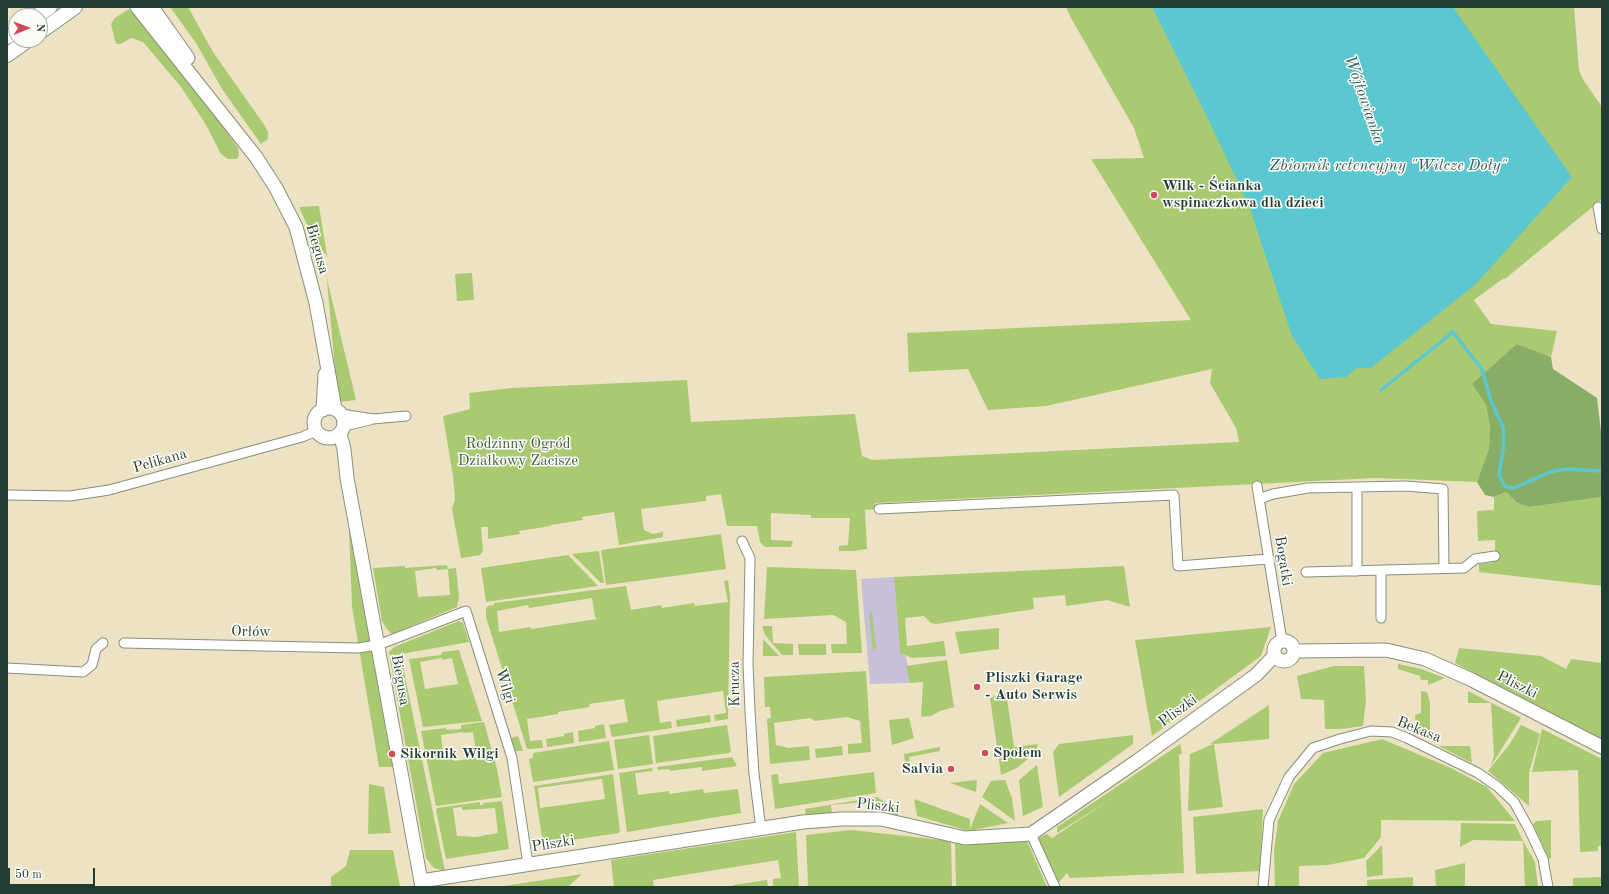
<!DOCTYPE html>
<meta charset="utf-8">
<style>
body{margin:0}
#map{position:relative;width:1609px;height:894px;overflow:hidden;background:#ede2c4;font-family:"Old Standard TT",serif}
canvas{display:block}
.frame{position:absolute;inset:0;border:8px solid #1f3d34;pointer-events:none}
.north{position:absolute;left:8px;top:8px;width:40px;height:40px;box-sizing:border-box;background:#fdfcf7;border:1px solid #a4b0a9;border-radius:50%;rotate:89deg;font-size:11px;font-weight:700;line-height:16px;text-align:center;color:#1f3d34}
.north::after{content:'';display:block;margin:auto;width:14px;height:18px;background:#d1495b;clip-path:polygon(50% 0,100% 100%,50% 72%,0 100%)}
.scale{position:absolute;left:8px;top:868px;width:87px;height:18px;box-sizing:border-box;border:2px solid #1f3d34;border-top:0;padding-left:5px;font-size:12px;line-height:14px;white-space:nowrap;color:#1f3d34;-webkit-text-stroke:3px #fdfcf7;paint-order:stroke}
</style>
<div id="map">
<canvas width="1609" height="894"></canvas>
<div class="frame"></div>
<div class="north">N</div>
<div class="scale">50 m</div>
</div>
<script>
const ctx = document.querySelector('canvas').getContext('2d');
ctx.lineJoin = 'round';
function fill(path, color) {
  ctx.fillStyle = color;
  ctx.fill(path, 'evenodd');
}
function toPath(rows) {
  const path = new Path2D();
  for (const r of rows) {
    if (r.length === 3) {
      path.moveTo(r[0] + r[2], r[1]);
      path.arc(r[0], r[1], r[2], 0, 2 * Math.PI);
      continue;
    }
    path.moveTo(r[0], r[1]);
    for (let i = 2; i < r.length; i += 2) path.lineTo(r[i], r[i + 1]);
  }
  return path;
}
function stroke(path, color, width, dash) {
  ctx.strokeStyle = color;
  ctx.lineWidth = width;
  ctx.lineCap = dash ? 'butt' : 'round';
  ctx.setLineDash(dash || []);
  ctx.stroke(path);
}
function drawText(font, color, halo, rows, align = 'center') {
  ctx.font = font + ' "Old Standard TT",serif';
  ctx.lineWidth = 3;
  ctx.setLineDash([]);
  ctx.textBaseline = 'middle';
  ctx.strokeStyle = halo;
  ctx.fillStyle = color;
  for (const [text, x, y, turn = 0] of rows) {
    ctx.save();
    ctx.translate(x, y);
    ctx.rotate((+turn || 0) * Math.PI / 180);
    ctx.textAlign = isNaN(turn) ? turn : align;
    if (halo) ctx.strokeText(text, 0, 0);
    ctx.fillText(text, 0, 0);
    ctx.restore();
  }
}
fill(toPath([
 [894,577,900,653,906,656,910,683,870,684,861,579]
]), '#c8bfd8');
fill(toPath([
 [170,7,188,7,213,52,265,126,268,132,268,139,261,144,222,89,196,43],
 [1066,7,1574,7,1579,70,1582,78,1602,107,1602,199,1505,279,1504,278,1474,300,1491,324,1557,331,1551,357,1517,344,1486,404,1490,428,1489,448,1477,482,1376,478,875,503,875,509,865,510,867,549,854,551,839,551,839,546,848,545,850,518,811,518,811,515,771,513,771,540,793,541,791,547,765,547,760,542,757,526,727,526,721,494,706,496,706,501,641,509,644,530,653,534,663,532,663,537,619,545,614,512,582,517,583,520,551,525,551,526,519,531,520,534,488,539,488,527,481,527,483,551,480,555,461,558,452,509,455,499,453,476,443,416,470,409,469,393,512,388,687,380,691,422,855,414,862,456,872,460,1239,442,1236,428,1210,383,1212,369,1046,406,988,410,968,369,909,372,907,333,1191,320,1091,159,1144,158,1134,128,1071,18],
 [129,9,183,71,238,148,239,155,237,159,228,159,221,154,205,123,181,87,143,42,131,38,121,44,117,44,115,41,111,24,115,18],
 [319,206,327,256,314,240,299,207],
 [326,270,327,279,356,400,338,402],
 [472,273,474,300,457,301,455,274],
 [1506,492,1517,503,1529,507,1602,497,1602,586,1479,572,1479,564,1495,562,1495,540,1478,541,1477,511,1494,510,1494,497],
 [357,526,400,767,379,767,352,607,349,529],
 [721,534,726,569,606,585,601,550],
 [599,551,604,583,601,583,572,554],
 [568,555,598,586,486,602,481,568],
 [447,565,448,569,456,568,459,597,457,607,392,634,386,628,382,621,373,568,405,566,405,568],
 [436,568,437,570,448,569,450,595,418,597,415,571],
 [1124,566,1130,607,1107,600,1066,606,1065,595,1033,598,1034,609,936,624,931,623,924,616,905,618,907,646,944,641,946,656,912,658,900,653,894,577],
 [767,567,856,570,862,653,832,653,831,644,847,644,846,622,833,615,764,619],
 [728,580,730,596,728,719,715,721,714,715,726,713,723,691,657,701,660,723,671,721,672,728,612,737,609,725,628,722,624,699,589,704,590,707,558,712,558,714,527,719,530,741,542,740,543,748,527,749,486,617,486,609,488,606,494,605,494,603,626,586,631,610,661,605,662,608,694,603,695,606,728,602,724,581],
 [592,598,595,617,597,619,531,629,530,627,499,632,497,611,528,605,529,608],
 [869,612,872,613,876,647,873,651],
 [459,621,463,623,469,642,390,656,389,652,394,647],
 [762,626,772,626,773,643,793,644,793,655,782,655,765,635],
 [1271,627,1261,656,1152,736,1135,640],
 [999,628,999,649,960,654,955,632],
 [763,639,779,656,763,656],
 [798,644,826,644,826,655,799,655],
 [1459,648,1541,656,1566,669,1571,659,1602,663,1602,739,1455,663],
 [459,650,482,721,423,727,409,659,441,655,442,652],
 [442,658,442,660,452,658,458,684,425,689,420,662],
 [401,657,445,871,434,868,426,858,390,659],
 [947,660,954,707,940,711,931,716,921,717,923,682,910,683,906,666],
 [1398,664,1421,669,1445,678,1428,685,1428,680,1421,680,1420,676,1398,669],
 [1334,666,1364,666,1366,700,1363,726,1342,729,1325,729,1324,700,1301,699,1297,676],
 [866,671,871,752,848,754,848,744,862,743,860,721,847,717,815,721,810,718,774,723,776,745,789,748,809,746,810,760,770,764,767,719,771,718,770,707,765,707,764,677],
 [1421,691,1427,692,1430,703,1430,741,1416,732,1415,715,1421,713],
 [1468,691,1521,718,1491,766,1494,755,1491,703,1468,703],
 [1006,692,1014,747,1038,744,1035,753,1017,768,1001,775,990,698],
 [1269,705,1269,739,1214,744,1223,807,1188,811,1190,754,1213,744,1210,744],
 [710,715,711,722,677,727,676,720],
 [909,718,914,738,892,745,889,720],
 [484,722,497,769,502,797,436,806,421,731,446,728,446,730,461,729,461,725],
 [463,732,463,733,473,732,477,758,454,761,453,758,444,760,441,735],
 [604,724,606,738,579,742,578,731,595,728,595,726],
 [727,725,731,751,729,753,656,763,653,736],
 [1521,725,1540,734,1529,773,1529,806,1488,771,1509,745],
 [1542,729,1602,759,1602,846,1598,846,1598,851,1580,852,1578,770,1532,772],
 [573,732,574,743,547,747,546,739,564,736,564,734],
 [649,735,653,764,618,769,614,740],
 [1133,735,1133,744,1059,797,1053,752,1059,744],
 [518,736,523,751,515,751,511,738],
 [1382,739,1451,768,1487,787,1515,821,1381,820,1381,837,1364,858,1328,865,1299,866,1299,887,1275,887,1274,851,1278,821,1294,784,1323,753],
 [609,741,614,770,533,782,529,759,533,758,533,753],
 [1180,744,1182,753,1179,755,1184,873,1070,878,1067,873,1055,887,1034,840,1047,834,1052,838,1114,797,1057,833,1057,827],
 [842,746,843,755,816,758,815,749],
 [1439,746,1470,746,1472,763],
 [940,747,940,751,909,757,910,769,906,769,904,754],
 [732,757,737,766,702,771,702,767,670,771,669,769,658,770,657,767],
 [1037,765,1043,807,1023,816,1019,780],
 [652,768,653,771,635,773,638,795,669,791,670,794,703,789,704,793,738,789,741,813,627,832,619,773],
 [874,772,876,793,775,809,771,775,778,774,779,784],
 [613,774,620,831,619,833,545,844,543,843,534,786],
 [602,779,605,799,540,808,538,788],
 [977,780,976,792,950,783],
 [1005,780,1012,798,1015,821,982,797,991,781],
 [369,784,384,787,391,833,368,834],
 [877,797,898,810,898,816,892,815,893,808,863,802,831,805,832,813,806,816,805,809],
 [914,799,970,819,970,829,980,804,1008,823,969,831,917,816],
 [502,801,509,849,446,859,436,810,437,808,480,802,480,805,483,805,483,803],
 [462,807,462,810,495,808,498,833,475,837,457,836,453,808],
 [1263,809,1260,871,1196,874,1193,817],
 [1551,820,1551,858,1549,859,1533,824,1536,821],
 [1461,823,1515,824,1523,841,1535,862,1538,887,1525,887,1523,841,1473,840,1460,847],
 [851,830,951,841,952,887,808,887,806,835],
 [796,832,799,887,773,887,773,879,781,878,778,860,653,880,654,887,614,887,611,860],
 [1027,841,1047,887,956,887,955,843],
 [1382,845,1383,875,1367,877,1366,861],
 [350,850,393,850,400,887,331,887,331,877,346,866],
 [1465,863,1465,887,1436,887,1435,870],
 [582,874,568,887,498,887],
 [1413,877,1413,887,1367,887,1367,880],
 [1602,877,1602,883,1598,887,1573,887,1573,878],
 [767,880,768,887,733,887,733,885]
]), '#aaca72');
fill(toPath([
 [1517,344,1551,357,1553,369,1597,398,1602,440,1602,497,1529,507,1517,503,1506,492,1494,497,1485,495,1477,482,1489,448,1490,428,1486,404,1472,384]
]), '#87ae64');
fill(toPath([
 [1152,7,1453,7,1572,177,1476,284,1371,368,1357,368,1346,377,1320,379,1292,336,1249,206,1209,121]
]), '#5bc8d1');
stroke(toPath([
 [1452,331,1482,369,1491,401,1503,427,1504,443,1499,475,1505,486,1514,488,1550,472,1565,469,1602,471],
 [1381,390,1453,332]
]), '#5bc8d1', 3.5);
const street = toPath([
 [1598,207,1602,229],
 [341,414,373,419,406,416],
 [344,426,370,420],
 [1257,486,1282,641],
 [7,495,70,496,109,490,302,437,316,431],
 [1259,499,1273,494,1308,488,1406,486,1443,489,1444,568],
 [879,509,1174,495,1178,566,1268,559],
 [742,541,750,558,748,664,750,711,754,774,761,829],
 [1357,571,1357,488],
 [1381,571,1381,618],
 [1306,572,1464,568,1475,559,1495,556],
 [124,643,358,648,378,645,466,611,512,758,528,864],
 [7,668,83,672,92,665,96,649,103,643],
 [1031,834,1055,887],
 [1263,887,1269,820,1289,777,1313,748,1340,739,1371,731,1392,732,1407,738,1478,773,1498,787,1514,802,1529,829,1543,859,1548,887]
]);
const secondary = toPath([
 [137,7,256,157,276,188,296,227,316,303,335,409],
 [152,7,188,58],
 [329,423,15],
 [323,410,325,374],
 [340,434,344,449,347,478,422,887],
 [1284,651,10],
 [1295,651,1386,650,1425,659,1472,680,1602,747],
 [421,881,803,822,841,819,881,819,965,838,1031,834,1137,761,1256,675,1275,655]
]);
const primary = toPath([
 [37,16,50,7],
 [40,32,75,7],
 [7,37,16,31],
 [7,55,28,40]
]);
stroke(street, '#86907c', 11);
stroke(secondary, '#86907c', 15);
stroke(primary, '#86907c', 16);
stroke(street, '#fff', 9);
stroke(secondary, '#fff', 13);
stroke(primary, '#fff', 14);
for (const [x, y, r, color] of [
 [1154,195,4,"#d1495b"],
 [977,687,4,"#d1495b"],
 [985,753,4,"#d1495b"],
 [392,754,4,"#d1495b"],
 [951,769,4,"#d1495b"]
]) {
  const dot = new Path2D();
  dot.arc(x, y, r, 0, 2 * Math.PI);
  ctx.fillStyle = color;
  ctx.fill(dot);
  stroke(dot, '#fdfcf7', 1.5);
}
drawText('bold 15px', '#1f3d34', '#fdfcf7', [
 ["Wilk - Ścianka",1162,186],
 ["wspinaczkowa dla dzieci",1162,203],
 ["Pliszki Garage",985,678],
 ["- Auto Serwis",985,695],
 ["Społem",993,753],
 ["Sikornik Wilgi",400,754],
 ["Salvia",943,769,"right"]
], 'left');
drawText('15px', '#1f3d34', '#fdfcf7', [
 ["Biegusa",317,249,74],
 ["Pelikana",160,461,-16],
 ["Bogatki",1283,561,81],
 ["Orłów",251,632,1],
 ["Biegusa",400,680,80],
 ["Krucza",735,684,-91],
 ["Pliszki",1517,685,27],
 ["Wilgi",505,686,73],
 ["Pliszki",1178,711,-36],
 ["Bekasa",1419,730,22],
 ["Pliszki",878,806,6],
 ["Pliszki",553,844,-9]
]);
drawText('15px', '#426044', '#fdfcf7', [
 ["Rodzinny Ogród",518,444],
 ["Działkowy Zacisze",518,461]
]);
drawText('italic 16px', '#2e605b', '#fdfcf7', [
 ["Wójtowianka",1364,100,71],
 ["Zbiornik retencyjny \"Wilcze Doły\"",1388,166]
]);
</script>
